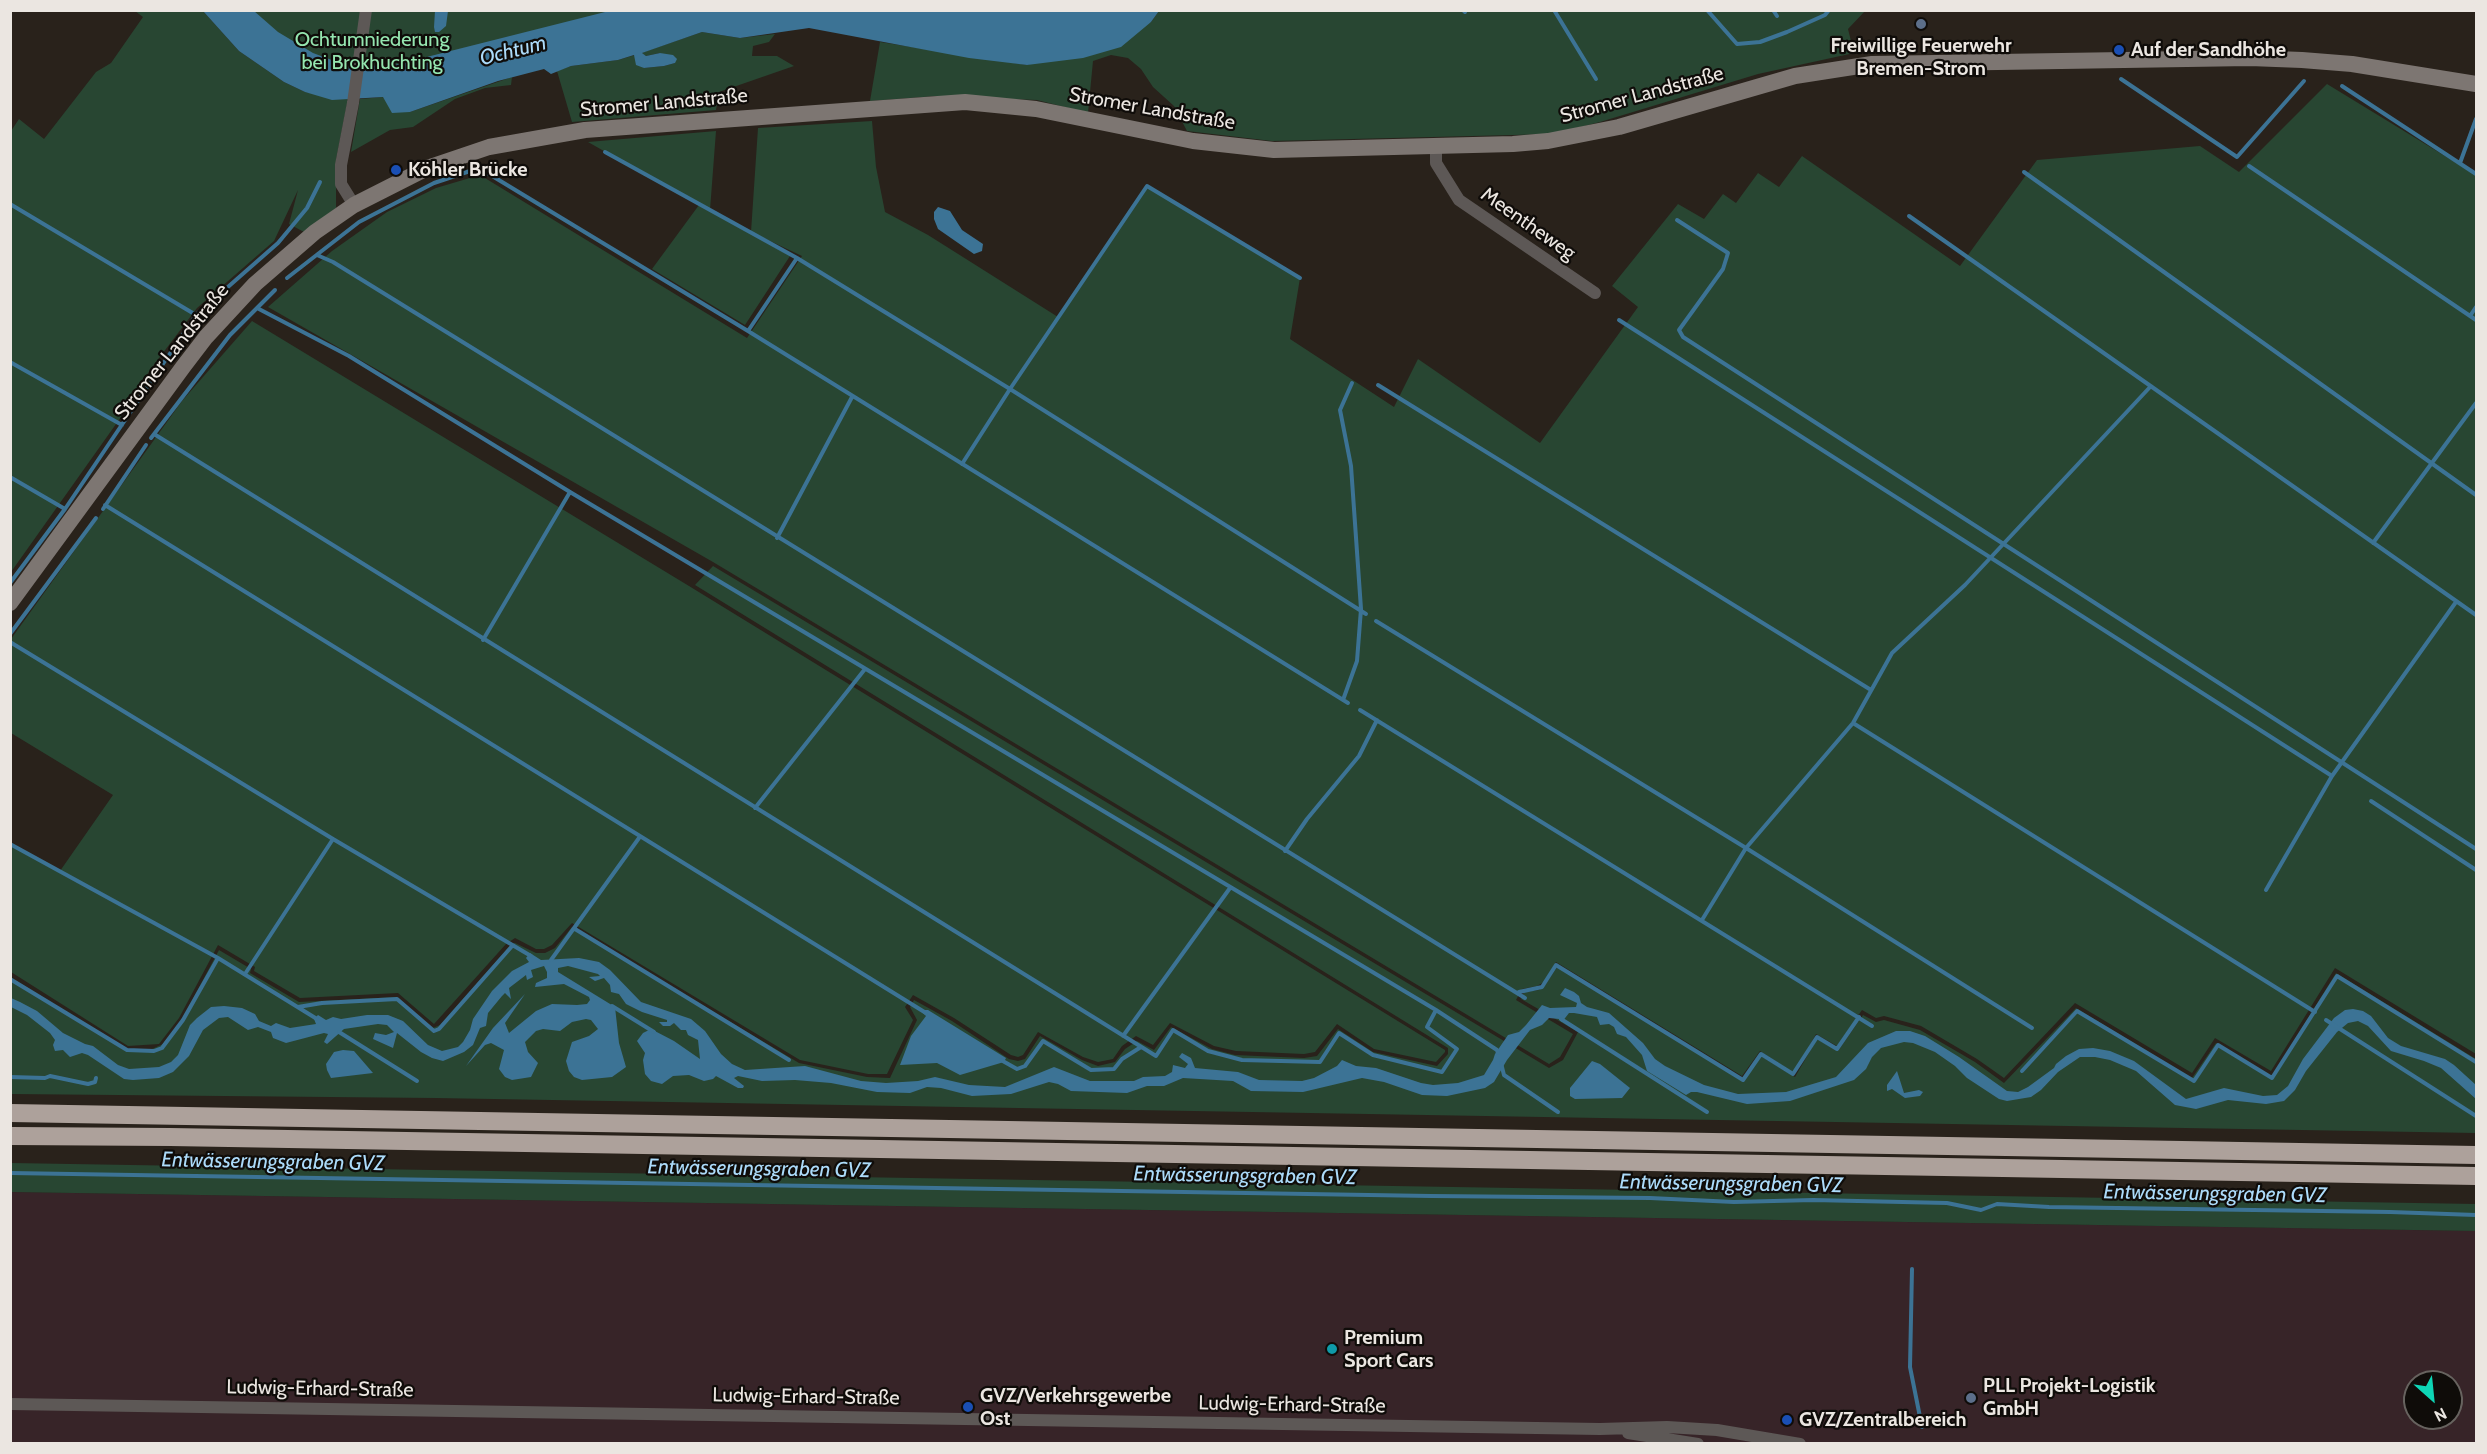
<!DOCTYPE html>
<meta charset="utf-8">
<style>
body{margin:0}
#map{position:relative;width:2487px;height:1454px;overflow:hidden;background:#29221b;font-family:Cabin,sans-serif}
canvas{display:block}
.frame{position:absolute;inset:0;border:12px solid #ebe6e1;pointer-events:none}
.north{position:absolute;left:2403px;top:1370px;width:60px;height:60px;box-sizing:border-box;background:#0f0c09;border:2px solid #67635f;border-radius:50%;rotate:153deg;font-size:16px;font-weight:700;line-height:24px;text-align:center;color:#ebe6e1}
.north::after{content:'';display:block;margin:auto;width:21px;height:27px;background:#0ed5b5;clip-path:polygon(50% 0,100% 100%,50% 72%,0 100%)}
</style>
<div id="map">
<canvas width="2487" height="1454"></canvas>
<div class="frame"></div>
<div class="north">N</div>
</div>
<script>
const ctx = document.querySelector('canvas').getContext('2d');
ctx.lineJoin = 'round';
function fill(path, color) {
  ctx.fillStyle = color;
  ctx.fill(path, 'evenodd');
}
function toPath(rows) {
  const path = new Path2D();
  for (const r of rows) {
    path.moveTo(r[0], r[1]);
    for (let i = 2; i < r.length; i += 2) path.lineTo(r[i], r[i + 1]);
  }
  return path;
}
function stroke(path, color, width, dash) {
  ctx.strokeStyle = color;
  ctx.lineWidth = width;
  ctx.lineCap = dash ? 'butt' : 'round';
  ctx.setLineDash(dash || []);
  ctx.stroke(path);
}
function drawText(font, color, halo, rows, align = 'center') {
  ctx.font = font + ' Cabin,sans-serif';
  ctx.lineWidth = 4.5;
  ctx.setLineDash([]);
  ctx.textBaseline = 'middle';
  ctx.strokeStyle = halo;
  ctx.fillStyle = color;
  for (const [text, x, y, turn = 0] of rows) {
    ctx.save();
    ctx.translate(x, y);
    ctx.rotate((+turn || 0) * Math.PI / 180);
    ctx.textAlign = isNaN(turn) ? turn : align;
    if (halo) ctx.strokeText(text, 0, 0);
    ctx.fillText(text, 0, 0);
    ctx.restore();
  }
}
fill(toPath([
 [11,1192,2476,1231,2476,1443,11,1444],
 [2415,1382,2451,1382,2451,1418,2415,1418]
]), '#372428');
fill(toPath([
 [135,11,203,11,239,51,284,82,305,92,348,99,336,160,336,208,304,232,289,224,298,190,274,241,197,308,150,370,121,417,11,572,11,131,19,119,44,139,96,72,111,63,143,17],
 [214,11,1127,11,740,15,378,94],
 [1159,11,1865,11,1848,29,1854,53,1758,74,1600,122,1553,134,1272,141,1187,131,1174,106,1153,87,1141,69,1128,58,1111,55,1093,61,1088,113,1037,100,936,96,870,101,880,42,1027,65,1151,22],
 [702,32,740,38,775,34,769,42,753,46,752,56,777,56,794,66,719,92,716,110,572,122,557,71,571,66,618,60,635,55,644,68,664,66,675,63,660,53,646,56,641,53],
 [512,77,511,85,485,88,455,99,413,127,390,130,351,152,360,99,383,97,410,112],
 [2327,84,2476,175,2476,1054,2335,968,2271,1071,2215,1038,2192,1073,2075,1003,2004,1078,1977,1059,1921,1026,1884,1016,1876,1018,1862,1010,1837,1046,1816,1034,1794,1073,1760,1051,1742,1076,1556,962,1544,982,1537,986,1522,989,1516,1000,1573,1034,1560,1057,1549,1064,713,562,268,307,332,251,387,212,436,188,480,175,747,338,802,256,751,232,758,128,872,121,876,167,885,212,928,235,1058,317,1147,186,1300,278,1290,339,1394,407,1418,359,1540,443,1638,307,1612,286,1678,204,1704,219,1723,194,1736,203,1758,173,1779,187,1802,156,1960,266,2037,160,2200,146,2239,172],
 [716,131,710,210,790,256,745,325,652,269,699,205,588,142],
 [252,321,689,586,1445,1050,1445,1052,1436,1062,1374,1049,1337,1024,1315,1052,1304,1054,1236,1051,1214,1046,1170,1023,1153,1045,1136,1036,1122,1046,1113,1059,1098,1062,1083,1057,1038,1032,1023,1055,1018,1057,1011,1055,954,1018,913,995,905,1007,913,1020,887,1074,868,1074,800,1060,572,923,552,945,544,949,536,949,515,938,506,944,434,1024,398,993,300,998,254,971,255,967,218,945,179,1018,159,1044,128,1046,11,972,11,844,60,871,113,795,11,733,11,639,182,401],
 [713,566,1549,1068,1563,1060,1578,1032,1521,999,1524,992,1539,990,1546,984,1557,967,1743,1081,1761,1056,1795,1077,1817,1039,1838,1051,1863,1015,1876,1022,1884,1020,1920,1030,1975,1062,2004,1083,2076,1008,2192,1078,2216,1043,2272,1076,2336,973,2476,1059,2476,1133,435,1098,11,1094,10,977,127,1049,152,1049,163,1044,182,1019,219,950,251,969,250,973,299,1002,397,997,433,1028,440,1025,509,947,515,943,536,953,545,953,555,948,572,927,799,1063,867,1077,890,1078,917,1020,910,1007,914,1000,952,1021,1009,1059,1018,1061,1025,1059,1040,1036,1082,1060,1098,1066,1115,1062,1125,1049,1137,1041,1154,1050,1171,1027,1212,1049,1235,1055,1304,1058,1317,1056,1338,1029,1373,1052,1437,1066,1448,1054,1448,1048,695,585],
 [11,1163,2476,1204,2476,1231,11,1192]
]), '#284632');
fill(toPath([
 [203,11,254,11,278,32,313,53,337,62,387,67,609,11,1159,11,1151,22,1121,47,1083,58,1027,65,969,58,809,28,740,38,702,32,642,53,646,56,660,53,673,55,677,59,675,63,664,66,644,68,636,65,634,55,618,60,571,66,551,74,544,69,498,81,410,112,392,113,383,97,332,100,305,92,284,82,239,51],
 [435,11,448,11,446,26,439,32,435,32,434,27],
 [938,207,950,211,962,230,983,244,982,251,974,254,938,229,934,219,934,212],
 [530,953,541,960,579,958,599,962,610,970,641,1002,691,1019,705,1031,721,1054,732,1064,745,1070,805,1066,861,1081,886,1083,918,1081,935,1077,969,1085,1005,1087,1054,1067,1090,1081,1134,1081,1143,1077,1165,1076,1172,1072,1173,1065,1185,1068,1188,1064,1179,1057,1182,1053,1191,1058,1195,1068,1238,1072,1259,1080,1302,1081,1314,1078,1337,1066,1342,1060,1356,1066,1376,1068,1421,1083,1433,1085,1458,1083,1484,1075,1493,1060,1495,1054,1508,1035,1519,1032,1526,1025,1542,1005,1550,1008,1576,1007,1577,1003,1560,995,1565,988,1574,992,1579,996,1581,1003,1587,1007,1609,1013,1643,1043,1655,1059,1665,1066,1704,1085,1738,1094,1786,1092,1836,1077,1868,1043,1896,1031,1910,1031,1925,1036,1959,1057,2007,1091,2018,1092,2028,1087,2054,1068,2056,1064,2066,1056,2079,1049,2093,1048,2110,1051,2134,1061,2186,1099,2224,1088,2263,1096,2277,1095,2288,1086,2303,1059,2334,1018,2345,1010,2353,1009,2363,1011,2371,1016,2388,1038,2401,1046,2445,1059,2454,1065,2476,1085,2476,1099,2441,1068,2424,1061,2391,1051,2368,1026,2358,1021,2348,1023,2337,1032,2306,1071,2295,1090,2284,1101,2266,1104,2228,1100,2196,1109,2175,1105,2136,1071,2110,1060,2095,1057,2080,1057,2058,1072,2041,1090,2031,1097,2007,1101,1999,1099,1967,1078,1955,1066,1935,1052,1913,1043,1904,1042,1881,1048,1872,1057,1866,1069,1854,1080,1790,1101,1747,1104,1697,1092,1691,1092,1686,1095,1647,1071,1642,1055,1626,1037,1617,1034,1614,1027,1609,1024,1600,1025,1597,1017,1574,1013,1569,1013,1562,1022,1559,1019,1549,1018,1542,1025,1530,1030,1507,1060,1494,1082,1485,1088,1447,1096,1422,1095,1384,1082,1362,1078,1303,1092,1251,1091,1233,1081,1183,1078,1164,1086,1147,1086,1127,1093,1071,1091,1058,1084,1049,1082,1011,1094,972,1096,941,1088,927,1087,910,1093,877,1092,831,1083,795,1080,762,1081,738,1076,734,1078,744,1086,743,1088,738,1088,716,1076,713,1079,704,1081,689,1075,673,1076,662,1084,651,1081,645,1074,643,1060,645,1053,637,1041,643,1033,651,1029,674,1041,700,1059,698,1040,688,1035,686,1030,681,1030,674,1023,670,1026,663,1026,659,1022,667,1022,667,1020,642,1012,626,1004,619,994,611,992,610,985,604,978,595,981,589,977,600,976,598,974,568,966,558,968,558,972,615,1007,619,1043,626,1067,612,1077,582,1080,574,1077,569,1071,566,1061,572,1042,589,1036,598,1029,591,1020,586,1019,572,1022,560,1031,543,1029,536,1031,525,1042,528,1052,538,1063,531,1077,512,1080,505,1077,499,1069,504,1050,491,1043,485,1045,466,1066,493,1028,525,994,505,1023,509,1033,536,1011,552,1004,577,1005,587,1004,590,1000,589,997,564,984,535,987,536,983,547,978,547,972,544,966,531,970,533,977,527,980,526,975,509,988,511,999,505,993,502,996,488,1013,486,1026,480,1028,473,1045,464,1052,443,1061,432,1058,421,1052,397,1033,393,1048,373,1039,375,1033,386,1035,394,1032,387,1025,378,1024,344,1029,327,1044,324,1042,328,1034,324,1033,286,1043,273,1038,271,1032,258,1027,248,1030,228,1017,219,1018,203,1030,189,1056,173,1072,159,1078,133,1080,124,1079,88,1055,82,1053,70,1057,63,1050,55,1051,53,1045,55,1040,50,1033,27,1015,11,1007,11,998,20,1002,37,1011,63,1033,85,1044,93,1046,118,1065,129,1069,159,1067,171,1062,178,1055,190,1025,197,1018,211,1007,224,1006,242,1008,255,1014,259,1021,271,1026,276,1023,290,1028,316,1024,314,1019,318,1015,326,1020,333,1017,341,1019,367,1015,388,1015,403,1021,428,1045,442,1051,458,1047,463,1042,470,1030,473,1019,492,991,512,971,529,962,526,958],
 [925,1010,928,1010,1006,1058,1004,1062,960,1075,937,1063,900,1065,911,1036,926,1016,923,1013],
 [343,1050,354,1051,373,1073,331,1078,327,1070,326,1064,334,1052],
 [1592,1061,1600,1064,1630,1088,1622,1098,1575,1099,1570,1096,1570,1088],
 [1897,1071,1904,1093,1919,1090,1923,1092,1920,1096,1905,1098,1892,1089,1887,1091,1887,1085]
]), '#3c7395');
stroke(toPath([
 [1463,10,1465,12],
 [1554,10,1596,79],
 [1707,10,1737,44,1760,42,1787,32,1825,15,1829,10],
 [1773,10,1777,16],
 [2121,79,2237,157,2304,81],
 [2342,86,2476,174],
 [605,152,797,258,1010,389,1366,614],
 [2460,163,2476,119],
 [2249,166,2476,320],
 [2024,172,2476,495],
 [10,204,196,315],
 [1909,216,2476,615],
 [1677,220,1728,253,1723,269,1679,330,1683,337,2476,849],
 [317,255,333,262,1525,998],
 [287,278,359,222,434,183,479,168,748,331,1348,703],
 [257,308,349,356,570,492,1436,1010,1497,1050,1498,1053],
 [2470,316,2476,307],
 [1619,320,2332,776],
 [748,331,797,258],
 [10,362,122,425],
 [1378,385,1871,690],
 [154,434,1156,1056,1173,1030,1208,1051,1242,1060,1320,1062,1339,1033,1373,1055,1442,1072,1457,1049,1427,1027,1436,1010],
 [151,438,230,335,275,290],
 [962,464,1010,389,1147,186,1300,278],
 [10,477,65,509],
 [105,505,926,1013],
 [103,509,146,445],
 [777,538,852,397],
 [2373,543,2476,403],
 [10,583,65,509,196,315,278,243,307,208,320,182],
 [1376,621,1746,848,2032,1028],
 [10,634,96,518],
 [483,640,570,492],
 [10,642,333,839,531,956],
 [1343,700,1357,661,1361,609,1351,466,1340,410,1352,383],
 [1360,710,1872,1026],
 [1853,723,2315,1012],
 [2371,801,2476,870],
 [755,808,865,669],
 [10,844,218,958,317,1019],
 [1285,851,1307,819,1359,756,1377,720],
 [2266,890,2332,776,2456,602],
 [1702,920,1746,848,1853,723,1892,653,1965,585,2151,386],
 [575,929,789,1060],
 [551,960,639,838],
 [245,974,333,839],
 [10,979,127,1050,154,1051,162,1048,183,1020,218,958],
 [1519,992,1542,987,1556,965,1743,1080,1761,1054,1793,1074,1817,1037,1837,1049,1859,1017],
 [612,1006,654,1032],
 [298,1007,322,1003,397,999,434,1031,439,1029,513,945],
 [1561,1019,1707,1112],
 [2326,1020,2476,1116],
 [339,1032,417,1081],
 [1123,1036,1230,888],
 [1001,1060,1017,1069,1025,1066,1043,1041,1091,1070,1114,1069,1122,1059,1141,1047],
 [1501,1063,1504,1075,1558,1112],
 [2022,1071,2077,1011,2194,1081,2218,1045,2272,1078,2337,976,2476,1062],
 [10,1077,45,1078,50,1076,88,1084,95,1082,96,1078],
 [10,1173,1431,1196,1650,1198,1734,1202,1813,1200,1947,1203,1981,1210,1997,1204,2049,1207,2390,1212,2476,1215],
 [1912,1269,1910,1367,1922,1427]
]), '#3c7395', 4);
stroke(toPath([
 [1436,147,1436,163,1459,200,1595,293],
 [354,205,341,184,341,165,353,103,366,10],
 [10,1404,1600,1429,1667,1427,1717,1430,1800,1444],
 [1628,1433,1698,1444]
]), '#5d5856', 12);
stroke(toPath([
 [10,603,183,367,206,337,255,284,315,232,354,205,427,168,489,147,585,130,965,102,1036,109,1193,141,1274,150,1513,144,1548,141,1619,127,1795,76,1872,64,2250,58,2302,60,2352,64,2476,84]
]), '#7d7672', 16);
stroke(toPath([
 [10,1113,2476,1155],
 [10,1136,170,1137,2476,1176]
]), '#ada19b', 18);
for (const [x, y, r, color] of [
 [1921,24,6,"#5c6f8a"],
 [2119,50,6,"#1a4fb4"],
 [396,170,6,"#1a4fb4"],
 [1332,1349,6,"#0f9aa8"],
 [1971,1398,6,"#5c6f8a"],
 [968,1407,6,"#1a4fb4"],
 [1787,1420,6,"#1a4fb4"]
]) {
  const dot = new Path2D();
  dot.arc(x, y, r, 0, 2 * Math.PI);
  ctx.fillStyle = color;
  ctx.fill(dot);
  stroke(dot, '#0f0c09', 2);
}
drawText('20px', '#95e6b0', '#0f0c09', [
 ["Ochtumniederung",372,40],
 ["bei Brokhuchting",372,63]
]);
drawText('bold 20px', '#ebe6e1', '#0f0c09', [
 ["Freiwillige Feuerwehr",1921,46,"center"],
 ["Bremen-Strom",1921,69,"center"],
 ["Auf der Sandhöhe",2131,50],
 ["Köhler Brücke",408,170],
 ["Premium",1344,1338],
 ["Sport Cars",1344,1361],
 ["PLL Projekt-Logistik",1983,1386],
 ["GmbH",1983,1409],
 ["GVZ/Verkehrsgewerbe",980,1396],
 ["Ost",980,1419],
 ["GVZ/Zentralbereich",1799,1420]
], 'left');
drawText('20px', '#ebe6e1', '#0f0c09', [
 ["Stromer Landstraße",1642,95,-15],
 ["Stromer Landstraße",664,103,-5],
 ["Stromer Landstraße",1152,109,10],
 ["Meentheweg",1528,224,35],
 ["Stromer Landstraße",172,352,-51],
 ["Ludwig-Erhard-Straße",320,1389,1],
 ["Ludwig-Erhard-Straße",806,1397,1],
 ["Ludwig-Erhard-Straße",1292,1405,1]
]);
drawText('italic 21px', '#acdbfa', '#0f0c09', [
 ["Ochtum",513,51,-14],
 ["Entwässerungsgraben GVZ",273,1162,1],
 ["Entwässerungsgraben GVZ",759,1169,1],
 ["Entwässerungsgraben GVZ",1245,1176,1],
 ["Entwässerungsgraben GVZ",1731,1184,1],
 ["Entwässerungsgraben GVZ",2215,1194,1]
]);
</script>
